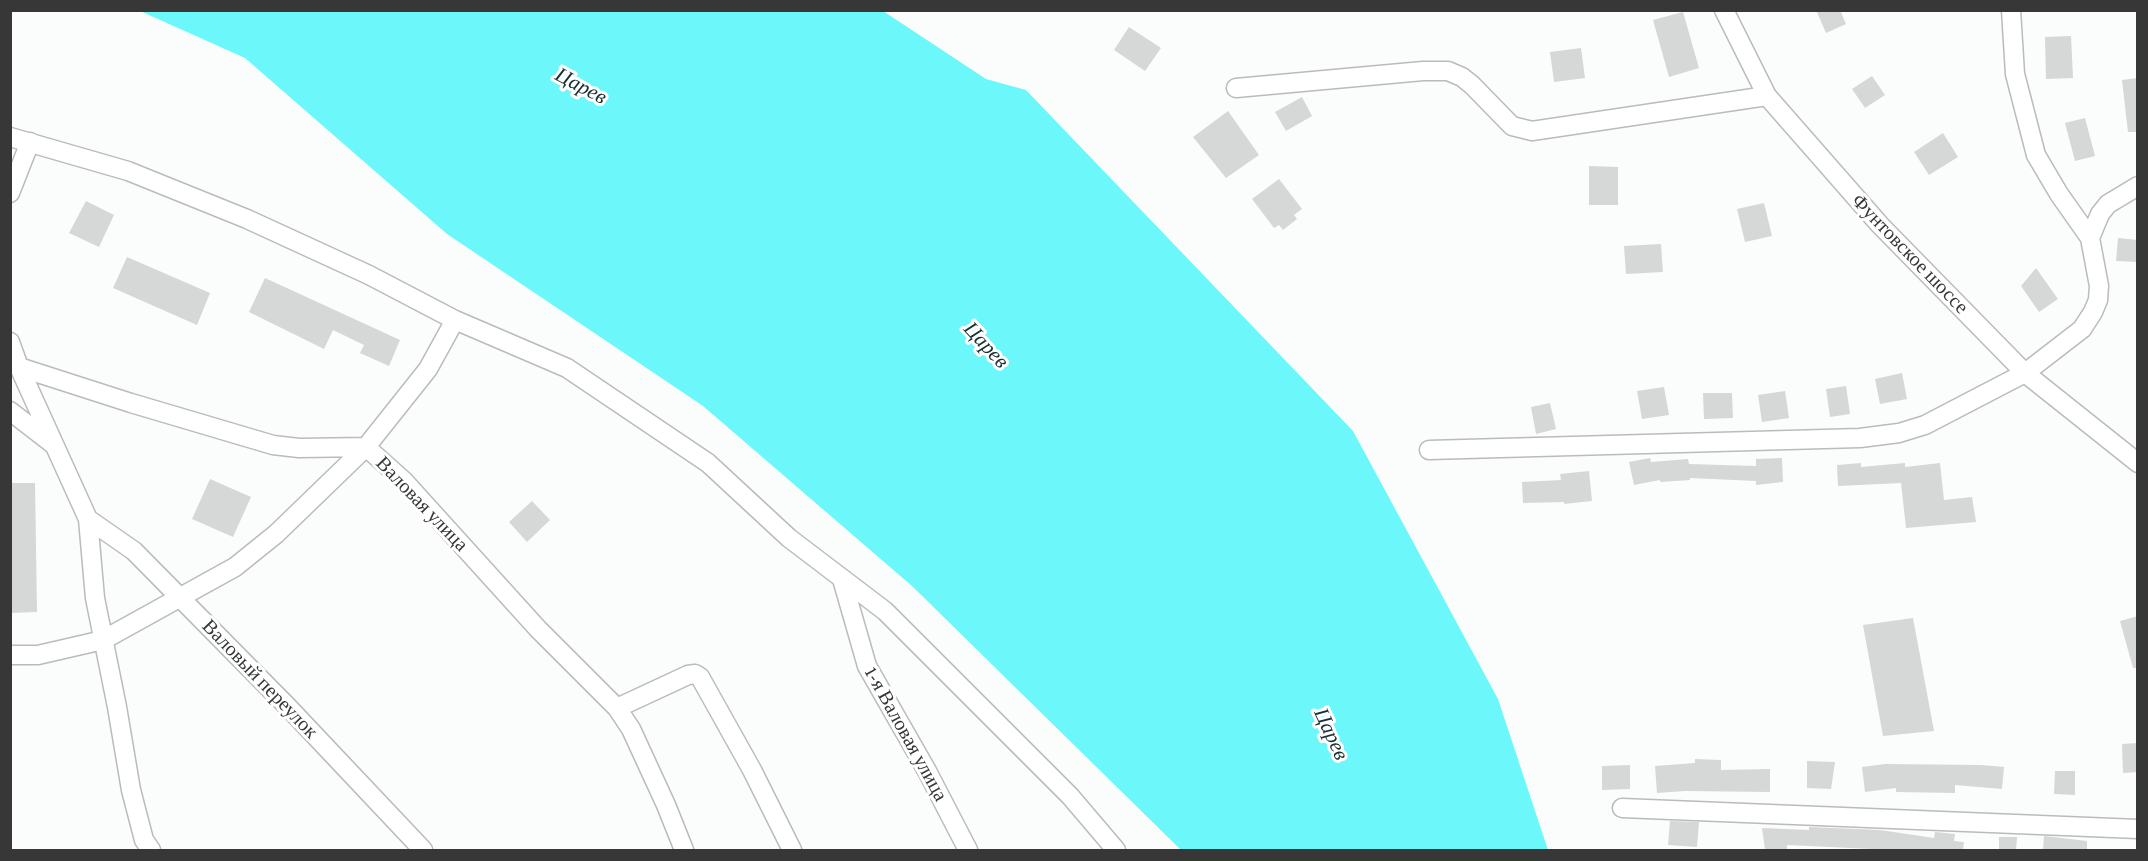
<!DOCTYPE html>
<meta charset="utf-8">
<style>
body{margin:0}
#map{position:relative;width:2148px;height:861px;overflow:hidden;background:#fbfcfc;font-family:"Crimson Pro",serif}
canvas{display:block}
.frame{position:absolute;inset:0;border:12px solid #373737;pointer-events:none}
</style>
<div id="map">
<canvas width="2148" height="861"></canvas>
<div class="frame"></div>
</div>
<script>
const ctx = document.querySelector('canvas').getContext('2d');
ctx.lineJoin = 'round';
function fill(path, color) {
  ctx.fillStyle = color;
  ctx.fill(path, 'evenodd');
}
function toPath(rows) {
  const path = new Path2D();
  for (const r of rows) {
    path.moveTo(r[0], r[1]);
    for (let i = 2; i < r.length; i += 2) path.lineTo(r[i], r[i + 1]);
  }
  return path;
}
function stroke(path, color, width, dash) {
  ctx.strokeStyle = color;
  ctx.lineWidth = width;
  ctx.lineCap = dash ? 'butt' : 'round';
  ctx.setLineDash(dash || []);
  ctx.stroke(path);
}
function drawText(font, color, halo, rows, align = 'center') {
  ctx.font = font + ' "Crimson Pro",serif';
  ctx.lineWidth = 6;
  ctx.setLineDash([]);
  ctx.textBaseline = 'middle';
  ctx.strokeStyle = halo;
  ctx.fillStyle = color;
  for (const [text, x, y, turn = 0] of rows) {
    ctx.save();
    ctx.translate(x, y);
    ctx.rotate((+turn || 0) * Math.PI / 180);
    ctx.textAlign = isNaN(turn) ? turn : align;
    if (halo) ctx.strokeText(text, 0, 0);
    ctx.fillText(text, 0, 0);
    ctx.restore();
  }
}
fill(toPath([
 [140,11,883,11,986,79,1026,90,1353,431,1498,699,1548,850,1181,850,912,586,703,406,447,234,245,58]
]), '#6cf8fb');
fill(toPath([
 [1816,10,1840,10,1846,24,1826,33],
 [1683,12,1699,68,1669,77,1653,20],
 [1129,27,1161,48,1145,71,1114,50],
 [2071,36,2073,78,2046,79,2045,37],
 [1581,48,1585,78,1554,82,1550,52],
 [1872,76,1885,95,1865,108,1852,89],
 [2138,78,2138,132,2128,132,2122,80],
 [1302,97,1312,116,1286,131,1275,112],
 [1228,111,1259,155,1226,178,1193,137],
 [2085,118,2095,156,2075,161,2065,123],
 [1943,133,1958,157,1929,175,1914,152],
 [1589,166,1618,167,1618,205,1589,205],
 [1279,179,1302,209,1294,215,1297,219,1283,230,1279,225,1274,228,1252,199],
 [86,201,114,215,99,247,69,233],
 [1764,203,1772,236,1745,242,1737,209],
 [2118,238,2138,240,2138,262,2116,261],
 [1661,244,1663,272,1626,274,1624,246],
 [127,257,210,293,197,325,113,288],
 [2036,268,2058,299,2039,312,2021,286],
 [265,278,400,340,389,366,360,353,364,345,333,330,324,349,249,312],
 [1902,373,1907,399,1880,404,1875,379],
 [1846,386,1850,414,1830,417,1826,389],
 [1664,387,1669,415,1642,419,1637,391],
 [1785,391,1789,418,1762,422,1758,395],
 [1703,393,1732,393,1733,418,1704,419],
 [1550,403,1556,429,1536,434,1531,407],
 [1650,458,1651,462,1688,459,1689,464,1756,466,1756,459,1782,458,1783,482,1756,485,1756,481,1690,478,1690,480,1660,482,1660,480,1634,485,1629,462],
 [1861,463,1861,467,1905,463,1905,467,1940,463,1944,500,1972,497,1976,522,1906,528,1901,483,1838,486,1837,465],
 [1589,471,1592,501,1564,504,1564,502,1523,503,1522,482,1561,480,1560,474],
 [210,479,251,497,233,537,192,519],
 [10,483,35,483,37,612,10,613],
 [532,501,550,520,527,542,509,522],
 [2138,616,2138,668,2133,668,2120,621],
 [1913,618,1934,731,1883,736,1863,625],
 [2138,743,2138,772,2123,773,2122,744],
 [1695,759,1721,760,1721,770,1770,769,1770,792,1685,791,1657,793,1655,766,1695,763],
 [1807,761,1835,762,1831,789,1807,788],
 [1885,764,1981,765,2004,767,2002,789,1955,785,1955,793,1896,792,1896,788,1865,792,1862,767],
 [1630,765,1630,789,1602,790,1602,766],
 [2055,771,2075,771,2075,795,2054,794],
 [1670,821,1699,822,1697,847,1668,845],
 [1809,827,1880,830,1934,838,1935,832,1955,834,1954,841,1964,842,1963,850,1893,850,1787,845,1787,850,1765,850,1762,828,1809,830],
 [2044,836,2087,841,2087,850,2043,850],
 [1999,837,2017,837,2016,850,1999,850]
]), '#d6d7d7');
const minor = toPath([
 [1724,10,1767,96,1880,225,2025,373,2138,463],
 [1236,88,1423,71,1448,71,1462,77,1472,85,1512,126,1532,131,1767,96],
 [10,137,128,171,247,219,369,275,455,320,567,368,708,463,789,538,885,611,1070,796,1116,850],
 [10,193,30,142],
 [2090,238,2100,214,2108,204,2138,186],
 [10,342,19,367,88,519,95,598,117,707,131,790,144,840,151,850],
 [19,367,131,403,273,445,299,448,366,447,404,481,538,629,617,708,631,729,666,805,684,850],
 [10,411,54,445],
 [1429,450,1860,438,1899,433,1925,425,2025,373,2082,329,2093,312,2098,300,2099,286,2090,238,2059,194,2036,155,2015,74,2011,10],
 [88,519,134,551,287,706,423,850],
 [842,579,867,666,927,771,968,850],
 [10,655,38,655,103,640,235,567,276,534,366,447,428,369,455,320],
 [617,708,688,675,695,674,700,677,752,770,792,850],
 [1622,808,2138,829]
]);
stroke(minor, '#babbbc', 21);
stroke(minor, '#fff', 18);
drawText('20px', '#373737', '#fff', [
 ["Фунтовское шоссе",1910,254,46],
 ["Валовая улица",422,504,46],
 ["Валовый переулок",260,679,46],
 ["1-я Валовая улица",906,734,61]
]);
drawText('italic 21px', '#183031', '#fff', [
 ["Царев",581,86,28],
 ["Царев",986,345,47],
 ["Царев",1331,734,65]
]);
</script>
